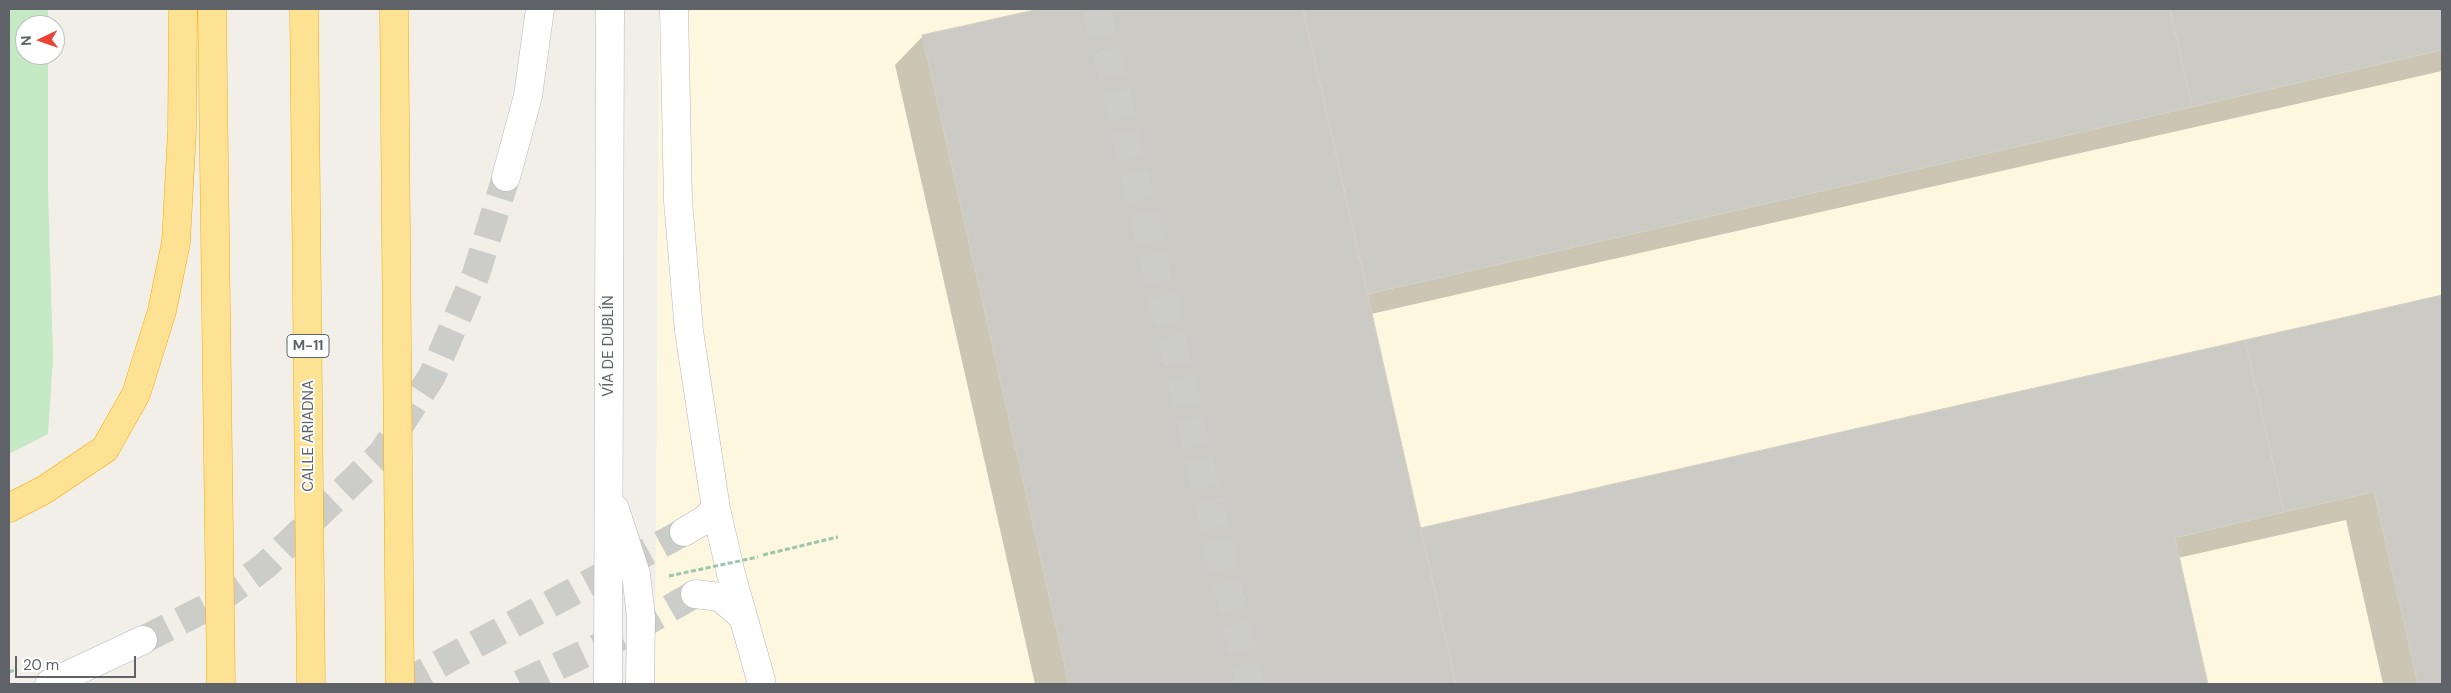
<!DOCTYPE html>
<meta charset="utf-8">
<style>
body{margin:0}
#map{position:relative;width:2451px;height:693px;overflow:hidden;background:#f1efe8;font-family:"DM Sans",sans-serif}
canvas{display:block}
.frame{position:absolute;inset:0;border:10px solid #5f6368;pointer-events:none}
.north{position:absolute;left:15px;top:15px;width:50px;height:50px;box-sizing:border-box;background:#fff;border:1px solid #bfc1c3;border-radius:50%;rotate:267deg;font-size:14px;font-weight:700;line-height:20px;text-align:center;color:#5f6368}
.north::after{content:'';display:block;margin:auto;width:18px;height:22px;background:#ea4335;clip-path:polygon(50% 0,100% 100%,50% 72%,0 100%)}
.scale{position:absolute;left:15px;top:656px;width:121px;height:22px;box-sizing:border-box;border:2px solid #5f6368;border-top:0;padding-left:6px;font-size:15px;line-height:18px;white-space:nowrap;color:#5f6368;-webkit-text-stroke:4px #fff;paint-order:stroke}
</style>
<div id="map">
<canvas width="2451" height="693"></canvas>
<div class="frame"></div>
<div class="north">N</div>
<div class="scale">20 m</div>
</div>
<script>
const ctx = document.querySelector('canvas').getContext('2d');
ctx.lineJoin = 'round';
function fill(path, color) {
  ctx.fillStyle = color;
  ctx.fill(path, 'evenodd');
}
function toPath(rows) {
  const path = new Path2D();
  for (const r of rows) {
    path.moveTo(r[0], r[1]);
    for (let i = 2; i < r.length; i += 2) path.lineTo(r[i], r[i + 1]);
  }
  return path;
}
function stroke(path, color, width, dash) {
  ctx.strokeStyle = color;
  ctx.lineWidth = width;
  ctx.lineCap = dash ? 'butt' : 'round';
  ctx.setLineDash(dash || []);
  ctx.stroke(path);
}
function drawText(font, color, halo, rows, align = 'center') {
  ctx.font = font + ' "DM Sans",sans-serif';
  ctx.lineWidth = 4;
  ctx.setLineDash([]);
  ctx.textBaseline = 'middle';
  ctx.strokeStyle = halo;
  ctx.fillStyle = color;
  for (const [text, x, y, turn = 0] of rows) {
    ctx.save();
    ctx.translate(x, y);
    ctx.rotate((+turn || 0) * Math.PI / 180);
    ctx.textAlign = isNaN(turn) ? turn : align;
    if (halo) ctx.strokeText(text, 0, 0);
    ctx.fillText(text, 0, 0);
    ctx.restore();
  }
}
fill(toPath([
 [659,9,2442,9,2442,684,655,684]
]), '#fef7e0');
fill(toPath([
 [9,9,48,9,48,25,25,25,25,55,48,55,48,189,53,358,48,434,9,454]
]), '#c5e8c5');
fill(toPath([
 [1044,9,2442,9,2442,71,1371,314,1419,529,2442,297,2442,684,2383,684,2346,520,2178,558,2206,684,1035,684,895,65,923,36]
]), '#0003');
const building = toPath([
 [1039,9,1303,9,1456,684,1069,684,922,35,1039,9],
 [1303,9,2170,9,2192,107,1368,294,1303,9],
 [2170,9,2442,9,2442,50,2192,107,2170,9],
 [2442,295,2442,684,2418,684,2374,492,2284,512,2245,340,2442,295],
 [2245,340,2284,512,2175,538,2208,684,1456,684,1420,528,2245,340]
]);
fill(building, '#cccac5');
stroke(building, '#d6d1c6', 1);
stroke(toPath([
 [1097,9,1250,684],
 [143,640,210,606,265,566,382,453,432,376,476,274,506,177],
 [402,684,684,532],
 [520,684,620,637,695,594]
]), '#ccccc8', 28, [28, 14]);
const minor = toPath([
 [674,9,678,201,689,331,716,509,731,574,761,680],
 [506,177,528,96,540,9],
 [615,509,636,574,641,617,640,684],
 [684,532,704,520,716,509],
 [695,594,720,597,743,617],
 [49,684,143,640],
 [608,684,610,9]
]);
const highway = toPath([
 [212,9,221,684],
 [304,9,311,684],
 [394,9,400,684],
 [9,508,44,490,105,449,136,394,162,311,176,242,182,131,183,9]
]);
stroke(minor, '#b5b8bc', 29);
stroke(highway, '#f9ab00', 29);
stroke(toPath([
 [763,555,838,537],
 [9,672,17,669]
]), '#9cc7a9', 3, [5, 2.5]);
stroke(minor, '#fff', 28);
stroke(highway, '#fde293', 28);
stroke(toPath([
 [669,576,758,557]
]), '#9cc7a9', 3, [5, 2.5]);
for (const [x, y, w] of [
 [308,346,42]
]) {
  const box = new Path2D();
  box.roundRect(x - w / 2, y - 11.5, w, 23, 4);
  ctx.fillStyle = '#fff';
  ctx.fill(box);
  stroke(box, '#5f6368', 1);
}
drawText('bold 14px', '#5f6368', null, [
 ["M-11",308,346]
]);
drawText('15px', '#5f6368', '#fff', [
 ["VÍA DE DUBLÍN",609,346,-90],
 ["CALLE ARIADNA",309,436,-90]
]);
</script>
